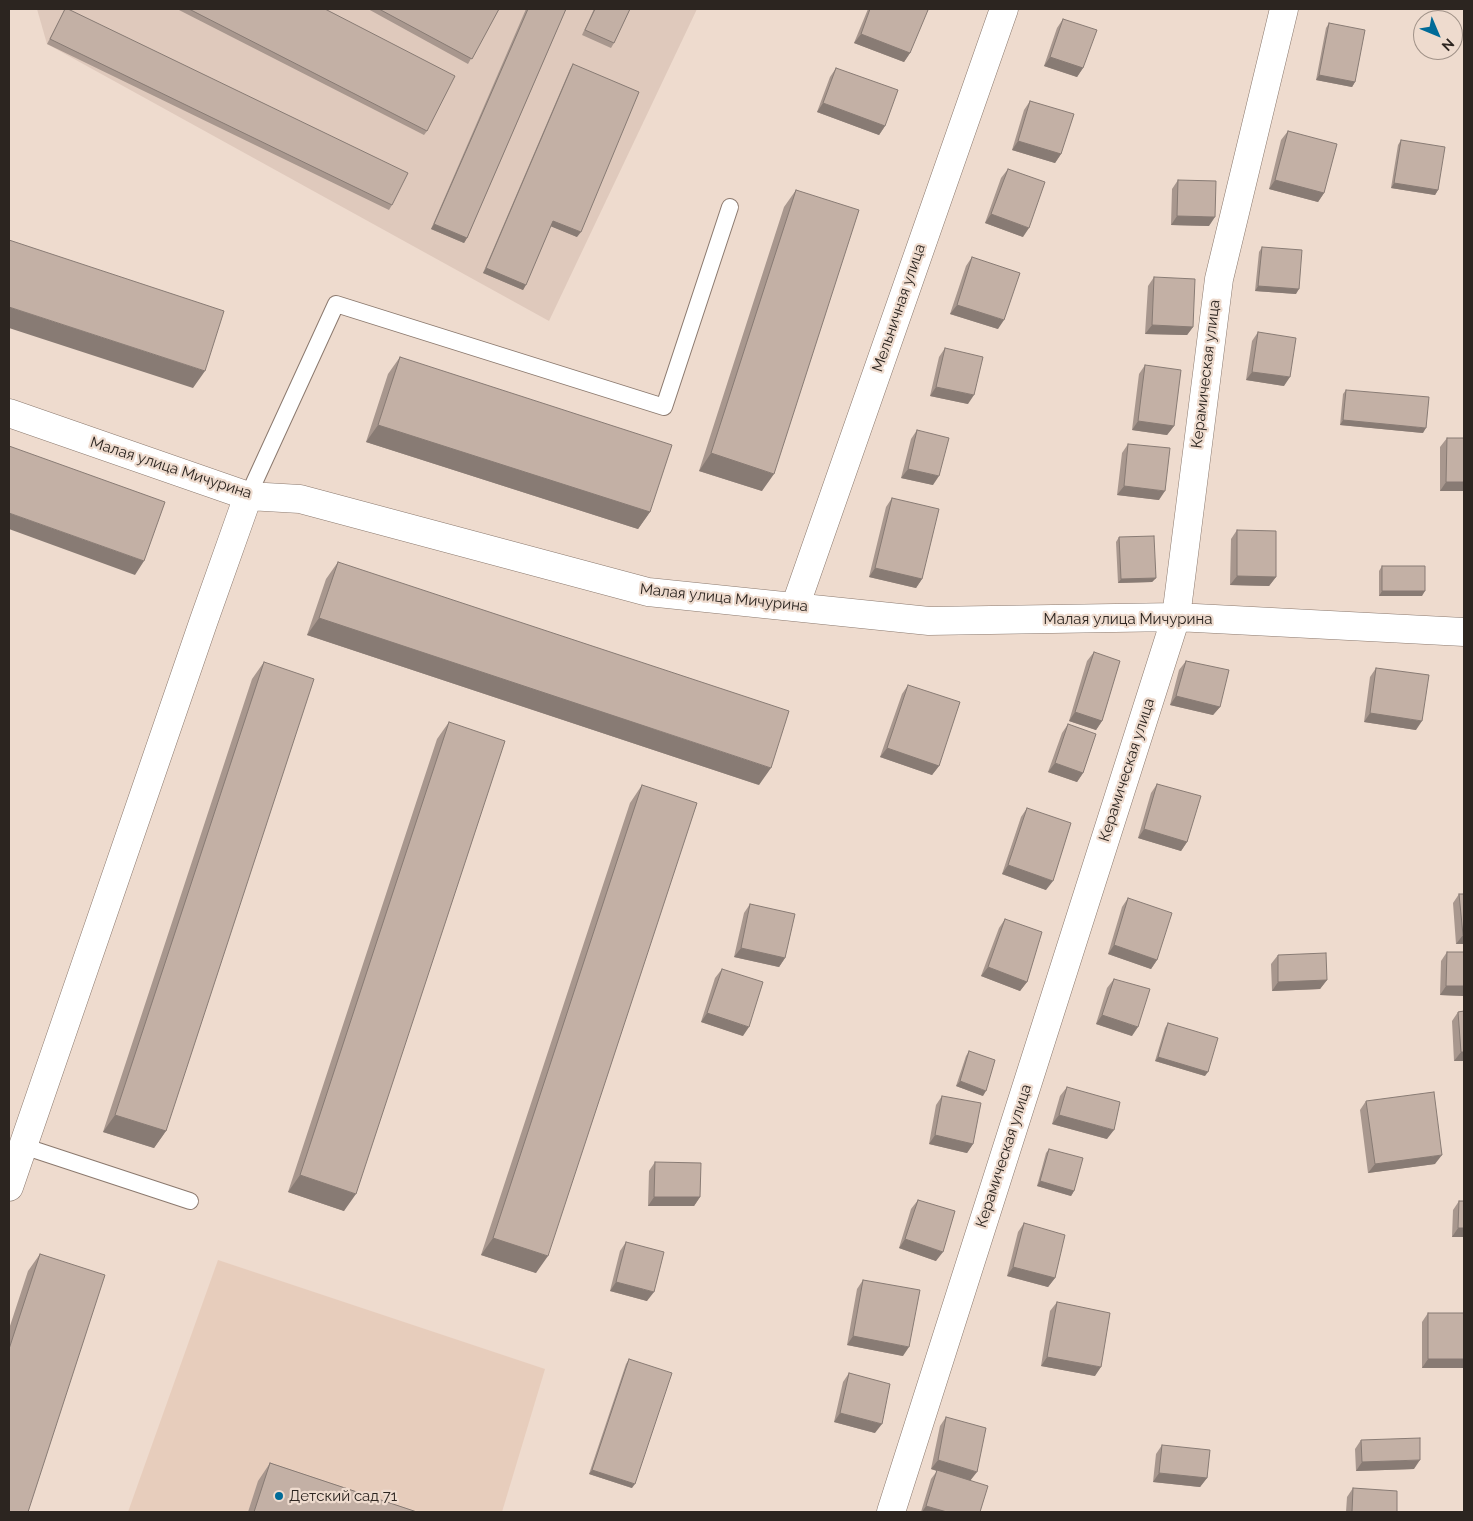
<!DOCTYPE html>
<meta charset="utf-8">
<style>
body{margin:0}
#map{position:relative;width:1473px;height:1521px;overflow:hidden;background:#eedbce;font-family:Raleway,sans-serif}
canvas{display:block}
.frame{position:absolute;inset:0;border:10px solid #2c2520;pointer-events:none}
.north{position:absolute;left:1413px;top:10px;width:50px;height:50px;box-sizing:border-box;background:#eedbce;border:1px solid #a09288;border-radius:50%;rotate:135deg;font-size:14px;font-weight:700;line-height:20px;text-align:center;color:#2c2520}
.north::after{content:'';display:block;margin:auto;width:18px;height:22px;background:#006b98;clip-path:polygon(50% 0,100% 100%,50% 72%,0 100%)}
</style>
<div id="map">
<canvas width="1473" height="1521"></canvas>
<div class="frame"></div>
<div class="north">N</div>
</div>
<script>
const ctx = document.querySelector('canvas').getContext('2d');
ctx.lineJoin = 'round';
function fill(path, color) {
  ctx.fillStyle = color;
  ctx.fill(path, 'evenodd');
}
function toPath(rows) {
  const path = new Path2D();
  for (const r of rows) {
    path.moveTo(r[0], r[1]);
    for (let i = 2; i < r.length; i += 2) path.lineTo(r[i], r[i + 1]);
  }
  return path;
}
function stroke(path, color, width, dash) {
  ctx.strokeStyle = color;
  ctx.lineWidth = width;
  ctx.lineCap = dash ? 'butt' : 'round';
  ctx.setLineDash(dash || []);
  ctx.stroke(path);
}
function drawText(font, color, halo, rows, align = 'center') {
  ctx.font = font + ' Raleway,sans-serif';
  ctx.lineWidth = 4.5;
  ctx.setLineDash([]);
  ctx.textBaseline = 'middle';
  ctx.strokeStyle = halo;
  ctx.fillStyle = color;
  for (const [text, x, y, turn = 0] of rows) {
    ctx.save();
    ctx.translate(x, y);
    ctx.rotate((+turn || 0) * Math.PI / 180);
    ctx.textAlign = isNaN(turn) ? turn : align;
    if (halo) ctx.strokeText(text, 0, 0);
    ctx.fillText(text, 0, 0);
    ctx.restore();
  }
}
fill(toPath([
 [218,1260,545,1369,502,1512,128,1512]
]), '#e7cdbc');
fill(toPath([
 [37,9,697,9,549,321,47,44]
]), '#dfc9bc');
const service = toPath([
 [248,496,336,304,664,407,730,207],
 [23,1146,190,1201]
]);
const minor = toPath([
 [9,413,248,496,300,499,648,592,929,621,1176,617,1464,632],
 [795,607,1004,9],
 [9,1187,204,620,248,496],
 [891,1512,1176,617,1219,279,1284,9]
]);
stroke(service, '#8b796e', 18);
stroke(minor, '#8b796e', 29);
stroke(service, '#fff', 16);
stroke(minor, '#fff', 28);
fill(toPath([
 [65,9,392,205,389,210,47,44],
 [177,9,325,9,427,131,424,135],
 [368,9,499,9,468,64],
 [526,9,566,9,467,238,464,243,431,229],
 [594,9,630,9,614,43,611,48,582,35],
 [868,9,925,9,910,53,904,62,854,43],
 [1063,19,1083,68,1077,77,1044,66,1057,28],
 [1329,23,1355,82,1352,87,1316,80,1326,28],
 [573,64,577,237,551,226,523,290,483,273,570,69],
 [836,68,885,126,879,135,817,112,830,77],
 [1030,101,1061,154,1055,163,1012,150,1024,110],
 [1288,131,1324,193,1318,202,1269,189,1281,140],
 [1401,140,1438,190,1435,195,1391,188,1398,145],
 [1008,169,1023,237,985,223,1001,178],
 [1178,180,1209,226,1171,225,1172,189],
 [796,190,762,491,699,471,784,207],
 [1262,247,1296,294,1255,291,1259,252],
 [972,257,998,329,950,314,966,266],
 [1154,277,1193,327,1187,335,1145,334,1148,286],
 [1258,332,1284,386,1246,380,1252,341],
 [945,348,968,404,930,396,939,357],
 [400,357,650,512,638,529,366,442,388,374],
 [1145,365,1174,426,1167,435,1132,430,1139,374],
 [1346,390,1423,433,1340,425,1343,394],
 [917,430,933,485,901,478,911,439],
 [1447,438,1464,438,1464,491,1440,491,1440,447],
 [1128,444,1159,500,1117,495,1122,453],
 [892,498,922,579,916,588,869,577,886,507],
 [1237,530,1276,577,1269,586,1230,585,1231,539],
 [1119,537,1156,578,1152,582,1118,583,1116,542],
 [338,562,759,785,307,635,326,579],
 [1382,566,1422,596,1379,596,1379,571],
 [1094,652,1102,721,1096,730,1069,721,1087,661],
 [1186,661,1220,707,1213,715,1170,705,1179,670],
 [264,662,166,1131,154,1148,103,1132,252,679],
 [1376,668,1416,730,1364,722,1370,677],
 [908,685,939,766,932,775,880,757,902,694],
 [449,722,344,1211,288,1192,437,739],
 [1068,724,1083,773,1077,782,1048,772,1062,733],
 [1157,784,1187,842,1181,851,1138,838,1151,793],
 [642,785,536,1273,481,1255,630,803],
 [1027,808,1046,890,1002,874,1021,817],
 [1459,894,1464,894,1464,944,1456,944,1453,903],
 [1128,898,1157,960,1151,969,1108,954,1122,907],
 [750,904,785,958,779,967,734,957,744,913],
 [1005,919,1027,982,1020,991,981,976,999,928],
 [1447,952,1464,952,1464,996,1440,995,1441,961],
 [1278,955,1327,980,1320,989,1272,991,1271,964],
 [722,969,743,1036,701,1022,715,978],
 [1114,979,1132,1036,1096,1024,1107,988],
 [1464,1011,1464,1061,1454,1061,1452,1021,1458,1012],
 [1168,1023,1205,1076,1155,1061,1165,1028],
 [969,1051,983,1096,956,1086,966,1056],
 [1067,1087,1107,1139,1052,1124,1060,1096],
 [942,1096,973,1144,967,1153,929,1144,936,1105],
 [1366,1101,1435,1164,1368,1173,1360,1110],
 [1049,1149,1074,1191,1071,1196,1037,1186,1046,1153],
 [655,1162,700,1197,694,1206,648,1206,649,1171],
 [918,1200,936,1261,899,1248,911,1209],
 [1459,1201,1464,1237,1452,1237,1453,1210],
 [1024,1223,1055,1278,1048,1287,1007,1276,1018,1232],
 [626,1242,647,1301,610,1291,620,1251],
 [40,1254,9,1512,9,1329,28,1271],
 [863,1280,903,1356,847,1345,857,1289],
 [1057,1302,1095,1376,1041,1366,1050,1311],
 [1428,1313,1464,1313,1464,1368,1422,1368,1422,1322],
 [629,1359,632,1488,589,1474,626,1364],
 [849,1373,875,1433,834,1422,843,1382],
 [946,1417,970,1480,980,1512,921,1512,931,1479,937,1471,931,1469,940,1426],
 [1361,1440,1414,1469,1356,1471,1355,1449],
 [1162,1445,1207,1478,1200,1487,1153,1482,1156,1454],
 [270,1463,417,1512,248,1512,258,1481],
 [1353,1488,1397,1512,1346,1512,1347,1497]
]), '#a8978e');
fill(toPath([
 [861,34,910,53,904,62,854,43],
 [1050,57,1083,68,1077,77,1044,66],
 [1319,75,1355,82,1352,87,1316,80],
 [823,103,885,126,879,135,817,112],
 [1018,141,1061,154,1055,163,1012,150],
 [1275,180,1324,193,1318,202,1269,189],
 [1394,183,1438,190,1435,195,1391,188],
 [991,214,1029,228,1023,237,985,223],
 [1177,216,1215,217,1209,226,1171,225],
 [553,221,581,232,577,237,550,226],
 [434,224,467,238,464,243,431,229],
 [486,268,526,285,523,290,483,273],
 [1258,286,1299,289,1296,294,1255,291],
 [957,305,1004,320,998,329,950,314],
 [9,307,205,371,193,388,9,328],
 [1152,325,1193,327,1187,335,1145,334],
 [1252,372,1290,377,1284,386,1246,380],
 [936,387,974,395,968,404,930,396],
 [1343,420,1426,428,1423,433,1340,425],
 [1138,421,1174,426,1167,435,1132,430],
 [378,425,650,512,638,529,366,442],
 [711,453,774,474,762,491,699,471],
 [908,469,939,476,933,485,901,478],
 [1446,482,1464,482,1464,491,1440,491],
 [1124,486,1165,491,1159,500,1117,495],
 [9,513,144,561,135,575,9,529],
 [875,568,922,579,916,588,869,577],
 [1237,576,1276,577,1269,586,1230,585],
 [1156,578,1152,582,1118,583,1121,579],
 [1382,591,1425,591,1422,596,1379,596],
 [319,618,771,768,759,785,307,635],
 [1176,696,1220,707,1213,715,1170,705],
 [1075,712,1102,721,1096,730,1069,721],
 [1370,713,1422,721,1416,730,1364,722],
 [887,748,939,766,932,775,880,757],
 [1055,763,1083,773,1077,782,1048,772],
 [1144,829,1187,842,1181,851,1138,838],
 [1008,865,1053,881,1046,890,1002,874],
 [1463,935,1464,935,1464,944,1456,944],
 [1114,945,1157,960,1151,969,1108,954],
 [741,948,785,958,779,967,734,957],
 [988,967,1027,982,1020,991,981,976],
 [1327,980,1320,989,1272,991,1278,982],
 [1446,986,1464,986,1464,996,1440,995],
 [707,1013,749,1027,743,1036,701,1022],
 [1102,1015,1138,1027,1132,1036,1096,1024],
 [1461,1052,1464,1052,1464,1061,1454,1061],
 [1158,1057,1208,1072,1205,1076,1155,1061],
 [960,1081,986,1091,983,1096,956,1086],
 [115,1115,166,1131,154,1148,103,1132],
 [1059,1115,1114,1130,1107,1139,1052,1124],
 [935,1135,973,1144,967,1153,929,1144],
 [1442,1155,1435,1164,1368,1173,1375,1164],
 [300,1175,356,1194,344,1211,288,1192],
 [1040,1181,1074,1191,1071,1196,1037,1186],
 [654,1197,700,1197,694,1206,648,1206],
 [1458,1228,1464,1228,1464,1237,1452,1237],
 [493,1238,548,1256,536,1273,481,1255],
 [905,1239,943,1252,936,1261,899,1248],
 [1013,1267,1055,1278,1048,1287,1007,1276],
 [616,1282,654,1292,647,1301,610,1291],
 [853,1336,909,1347,903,1356,847,1345],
 [1047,1357,1101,1367,1095,1376,1041,1366],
 [1428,1359,1464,1359,1464,1368,1422,1368],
 [840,1413,882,1424,875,1433,834,1422],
 [938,1460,977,1472,970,1481,931,1469],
 [1420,1460,1414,1469,1356,1471,1362,1462],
 [592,1470,635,1484,632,1488,589,1474],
 [1159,1473,1207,1478,1200,1487,1153,1482],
 [926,1506,947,1512,922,1512]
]), '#887b74');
const building = toPath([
 [65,9,68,9,408,173,392,205,50,39,65,9],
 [189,9,325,9,455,76,427,131,189,9],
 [379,9,499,9,472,59,379,9],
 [528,9,566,9,467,238,434,224,528,9],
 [595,9,630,9,614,43,585,30,595,9],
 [870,9,925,9,928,10,910,53,861,34,870,9],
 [1063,19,1097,30,1083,68,1050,57,1063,19],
 [1329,23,1365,30,1355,82,1319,75,1329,23],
 [573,64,639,92,581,232,553,221,526,285,486,268,573,64],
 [836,68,898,90,885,126,823,103,836,68],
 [1030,101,1074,114,1061,154,1018,141,1030,101],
 [1288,131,1337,144,1324,193,1275,180,1288,131],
 [1401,140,1445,147,1438,190,1394,183,1401,140],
 [1008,169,1045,182,1029,228,991,214,1008,169],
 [1178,180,1216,181,1215,217,1177,216,1178,180],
 [796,190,859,210,774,474,711,453,796,190],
 [9,240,224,311,205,371,9,307,9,240],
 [1262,247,1302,250,1299,289,1258,286,1262,247],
 [972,257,1020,273,1004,320,957,305,972,257],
 [1154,277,1195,279,1193,327,1152,325,1154,277],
 [1258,332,1296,338,1290,377,1252,372,1258,332],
 [945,348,983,357,974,395,936,387,945,348],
 [400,357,672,445,650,512,378,425,400,357],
 [1145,365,1181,370,1174,426,1138,421,1145,365],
 [1346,390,1429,397,1426,428,1343,420,1346,390],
 [917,430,949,438,939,476,908,469,917,430],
 [1447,438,1464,438,1464,482,1446,482,1447,438],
 [1128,444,1170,448,1165,491,1124,486,1128,444],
 [9,446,165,502,144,561,9,513,9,446],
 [892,498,939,509,922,579,875,568,892,498],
 [1237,530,1276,531,1276,577,1237,576,1237,530],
 [1154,536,1156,578,1121,579,1119,537,1154,536],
 [338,562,789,711,771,768,319,618,338,562],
 [1382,566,1425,566,1425,591,1382,591,1382,566],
 [1094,652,1120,661,1102,721,1075,712,1094,652],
 [1186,661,1229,670,1220,707,1176,696,1186,661],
 [264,662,314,679,166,1131,115,1115,264,662],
 [1376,668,1429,675,1422,721,1370,713,1376,668],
 [908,685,960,702,939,766,887,748,908,685],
 [449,722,505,741,356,1194,300,1175,449,722],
 [1068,724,1096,734,1083,773,1055,763,1068,724],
 [1157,784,1201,796,1187,842,1144,829,1157,784],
 [642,785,697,803,548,1256,493,1238,642,785],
 [1027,808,1071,823,1053,881,1008,865,1027,808],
 [1459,894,1464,894,1464,935,1463,935,1459,894],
 [1128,898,1172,913,1157,960,1114,945,1128,898],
 [750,904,795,914,785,958,741,948,750,904],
 [1005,919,1042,932,1027,982,988,967,1005,919],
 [1447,952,1464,952,1464,986,1446,986,1447,952],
 [1326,953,1327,980,1278,982,1278,955,1326,953],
 [722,969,763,982,749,1027,707,1013,722,969],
 [1114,979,1150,989,1138,1027,1102,1015,1114,979],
 [1464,1011,1464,1052,1461,1052,1458,1012,1464,1011],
 [1168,1023,1218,1038,1208,1072,1158,1057,1168,1023],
 [969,1051,995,1060,986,1091,960,1081,969,1051],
 [1067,1087,1120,1102,1114,1130,1059,1115,1067,1087],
 [1434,1092,1442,1155,1375,1164,1366,1101,1434,1092],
 [942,1096,981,1103,973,1144,935,1135,942,1096],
 [1049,1149,1083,1158,1074,1191,1040,1181,1049,1149],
 [655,1162,701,1163,700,1197,654,1197,655,1162],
 [918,1200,955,1211,943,1252,905,1239,918,1200],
 [1459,1201,1464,1201,1464,1228,1458,1228,1459,1201],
 [1024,1223,1065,1235,1055,1278,1013,1267,1024,1223],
 [626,1242,664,1252,654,1292,616,1282,626,1242],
 [40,1254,105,1275,28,1512,9,1512,9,1349,40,1254],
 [863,1280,920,1290,909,1347,853,1336,863,1280],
 [1057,1302,1110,1313,1101,1367,1047,1357,1057,1302],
 [1428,1313,1464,1313,1464,1359,1428,1359,1428,1313],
 [629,1359,672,1373,635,1484,592,1470,629,1359],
 [849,1373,890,1384,882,1424,840,1413,849,1373],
 [946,1417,986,1428,977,1472,938,1460,946,1417],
 [1420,1438,1420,1460,1362,1462,1361,1440,1420,1438],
 [1162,1445,1210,1450,1207,1478,1159,1473,1162,1445],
 [270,1463,417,1512,254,1512,270,1463],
 [937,1470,988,1486,980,1512,947,1512,926,1506,937,1470],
 [1353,1488,1397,1491,1397,1512,1352,1512,1353,1488]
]);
fill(building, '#c3b0a5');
stroke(building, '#887b74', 1);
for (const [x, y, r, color] of [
 [279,1496,5,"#006b98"]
]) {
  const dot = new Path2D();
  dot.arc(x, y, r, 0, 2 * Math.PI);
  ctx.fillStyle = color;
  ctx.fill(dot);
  stroke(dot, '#eedbce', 2);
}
drawText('15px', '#2c2520', '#eedbce', [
 ["Мельничная улица",899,308,-71],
 ["Керамическая улица",1206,374,-83],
 ["Малая улица Мичурина",171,468,18],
 ["Малая улица Мичурина",724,598,6],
 ["Малая улица Мичурина",1128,619],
 ["Керамическая улица",1127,770,-72],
 ["Керамическая улица",1004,1156,-72]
]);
drawText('15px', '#2c2520', '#eedbce', [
 ["Детский сад 71",289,1496]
], 'left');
</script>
